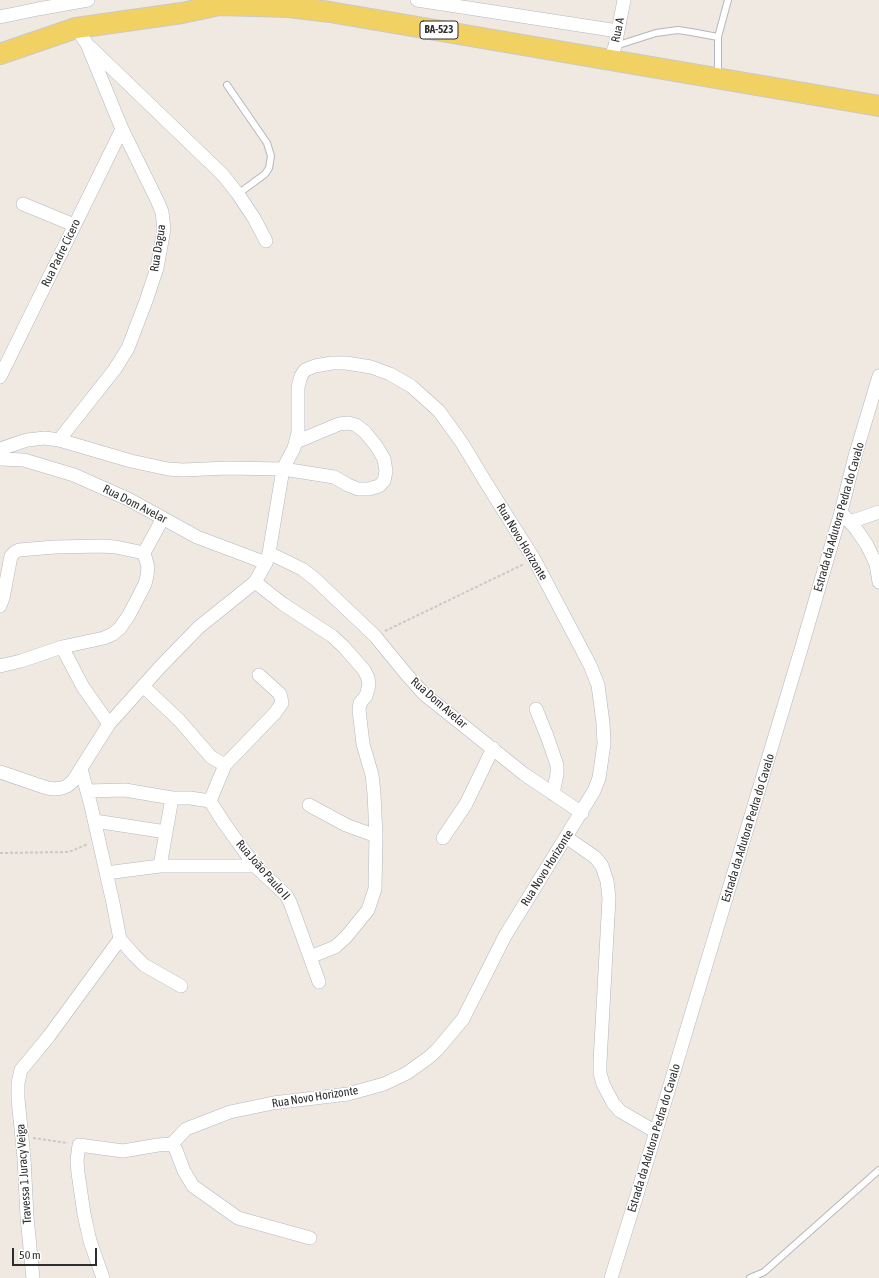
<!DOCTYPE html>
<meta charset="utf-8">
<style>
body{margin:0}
#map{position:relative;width:879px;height:1278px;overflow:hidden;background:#efe9e1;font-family:"Asap Condensed",sans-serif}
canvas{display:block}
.scale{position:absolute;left:12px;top:1248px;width:85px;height:18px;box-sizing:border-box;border:2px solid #2e2e2e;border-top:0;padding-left:5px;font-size:12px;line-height:14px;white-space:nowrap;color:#2e2e2e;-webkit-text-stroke:3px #fff;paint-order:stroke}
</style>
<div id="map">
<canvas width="879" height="1278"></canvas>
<div class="scale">50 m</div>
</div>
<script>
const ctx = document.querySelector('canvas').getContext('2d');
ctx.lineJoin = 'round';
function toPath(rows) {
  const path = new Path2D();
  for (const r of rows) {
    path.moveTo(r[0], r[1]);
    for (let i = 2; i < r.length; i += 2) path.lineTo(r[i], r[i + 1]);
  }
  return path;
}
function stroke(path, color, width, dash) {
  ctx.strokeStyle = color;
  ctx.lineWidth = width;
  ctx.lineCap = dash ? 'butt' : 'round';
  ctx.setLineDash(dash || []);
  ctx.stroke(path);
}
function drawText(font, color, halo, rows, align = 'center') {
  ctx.font = font + ' "Asap Condensed",sans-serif';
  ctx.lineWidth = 3;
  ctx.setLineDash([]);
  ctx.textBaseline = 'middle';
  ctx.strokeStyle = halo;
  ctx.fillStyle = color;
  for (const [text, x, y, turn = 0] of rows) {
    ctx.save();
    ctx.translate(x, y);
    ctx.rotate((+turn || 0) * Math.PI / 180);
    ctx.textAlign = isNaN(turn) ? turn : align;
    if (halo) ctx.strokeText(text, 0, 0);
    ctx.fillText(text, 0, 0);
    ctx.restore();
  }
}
const service = toPath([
 [615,46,656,33,678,30,691,32,718,37],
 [718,77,718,37,728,0],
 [227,85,267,143,271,156,269,168,265,174,238,194],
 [750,1278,764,1272,879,1170]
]);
const minor = toPath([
 [417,0,618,31],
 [0,17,38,9,88,0],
 [90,47,223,175,238,194,254,218,266,241],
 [610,60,615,46,624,0],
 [23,204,74,225],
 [0,377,122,129],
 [59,440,115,369,128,348,146,301,157,268,164,229,162,212,157,200,122,129,87,44,76,28],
 [0,449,27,440,45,438,59,440,131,461,168,469,183,470,228,468,283,469,334,477,348,485,358,489,369,489,379,486,384,481,386,471,384,459,377,447,365,432,356,425,348,423,339,424,296,442],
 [0,459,24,460,74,475,128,499,197,537,266,563],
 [841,512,856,529,867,545,876,564,879,582],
 [850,522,879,512],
 [269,553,302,569,315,579,375,636,407,675,424,694,524,774,582,813],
 [255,582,283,604,332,636,344,647,364,670,368,678,369,685,366,696,360,703,359,710,363,744,372,775,374,793,376,836,375,889,368,910,346,937,335,947,310,957],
 [0,606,3,598,11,556,15,552,19,550,55,547,102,546,116,547,144,553],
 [62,647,83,687,109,724],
 [0,666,21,661,62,647,104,638,113,634,120,628,129,615,145,584,147,576,148,567,144,553,163,518],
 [259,675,280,694,282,703,275,713,225,765,210,801,224,823,255,866,286,895,290,902,319,982],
 [143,686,179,720,211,757,225,765],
 [536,709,547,736,557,765,557,774,553,794],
 [0,772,47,788,55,789,62,788,67,786,73,781,109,724,161,666,199,627,255,582,266,563,269,553,283,469,294,448,298,433,298,387,301,376,305,370,315,366,332,363,346,363,371,367,390,374,411,386,439,411,462,443,488,486,534,559,590,665,598,685,603,723,604,744,599,778,594,791,505,936,463,1019,437,1050,428,1058,407,1073,384,1084,348,1094,273,1103,230,1112,186,1129,172,1144,158,1145,123,1151,79,1145,77,1160,78,1173,84,1214,90,1241,103,1278],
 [87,791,125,790,172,798,190,798,210,801],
 [172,798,160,866,255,866],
 [309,805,346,825,376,836],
 [95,821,166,832],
 [566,837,596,858,602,866,607,881,609,898,600,1062,600,1073,603,1084,613,1103,620,1111,656,1132],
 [443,838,466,804,493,748],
 [106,873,160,866],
 [120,939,134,955,144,965,181,986],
 [172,1144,176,1150,184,1171,193,1186,238,1218,310,1238],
 [33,1278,27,1217,24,1158,18,1099,18,1083,21,1070,49,1036,120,939,113,903,91,806,81,769],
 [611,1278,636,1198,802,646,841,512,855,456,879,376]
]);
const primary = toPath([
 [0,54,76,28,182,13,219,5,289,7,330,12,879,106]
]);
stroke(service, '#b4b7c1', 8);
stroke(minor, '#b4b7c1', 14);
stroke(primary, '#c9c9c9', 22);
stroke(toPath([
 [385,631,524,564],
 [0,853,69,852,88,844],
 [33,1138,68,1143]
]), '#c9c9c9', 2, [3, 2]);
stroke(service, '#fff', 6);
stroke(minor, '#fff', 13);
stroke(primary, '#f2d163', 20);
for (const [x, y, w] of [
 [439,30,38]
]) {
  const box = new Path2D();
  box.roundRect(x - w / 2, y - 9, w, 18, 3);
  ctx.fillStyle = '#fff';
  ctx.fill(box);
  stroke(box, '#2e2e2e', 1);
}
drawText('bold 11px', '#2e2e2e', null, [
 ["BA-523",439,30]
]);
drawText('12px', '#2e2e2e', '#fff', [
 ["Rua A",618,30,-78],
 ["Rua Dagua",158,248,-81],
 ["Rua Padre Cicero",61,253,-64],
 ["Rua Dom Avelar",135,504,27],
 ["Estrada da Adutora Pedra do Cavalo",839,517,-74],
 ["Rua Novo Horizonte",522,542,59],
 ["Rua Dom Avelar",439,703,41],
 ["Estrada da Adutora Pedra do Cavalo",748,828,-73],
 ["Rua Novo Horizonte",547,868,-58],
 ["Rua João Paulo II",263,870,49],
 ["Rua Novo Horizonte",315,1097,-9],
 ["Estrada da Adutora Pedra do Cavalo",654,1138,-73],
 ["Travessa 1 Juracy Veiga",24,1174,-94]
]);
</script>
